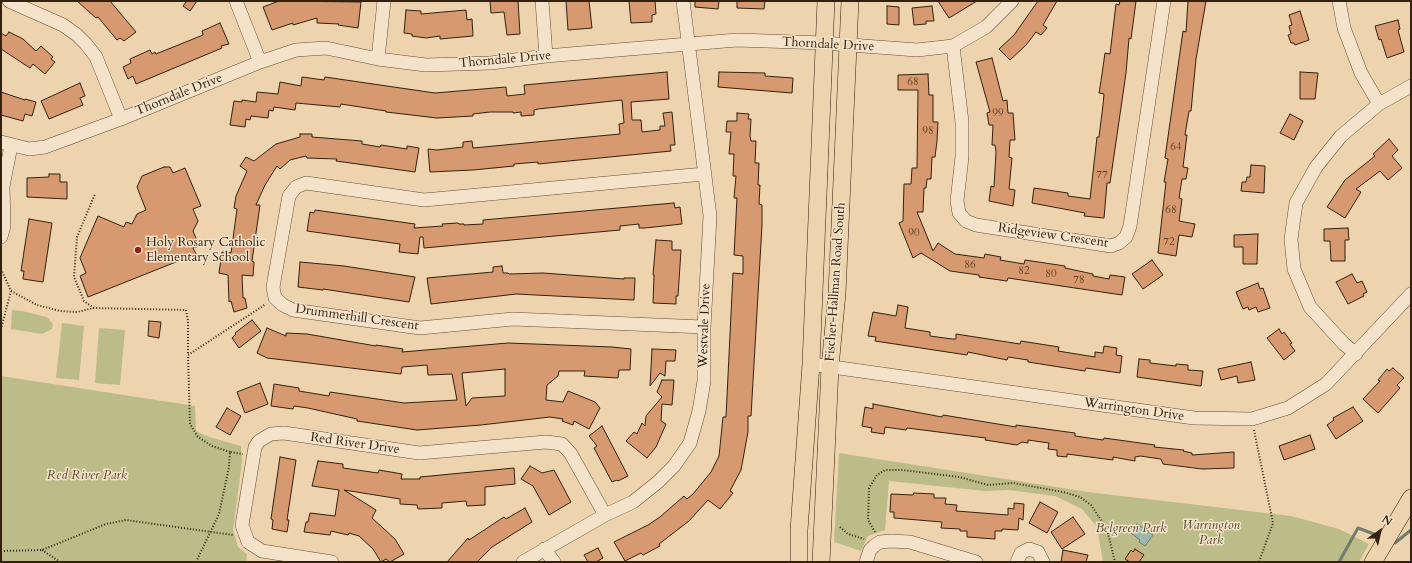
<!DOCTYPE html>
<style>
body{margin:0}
#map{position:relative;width:1412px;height:563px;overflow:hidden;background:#eed4ae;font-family:Cardo,serif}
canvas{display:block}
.frame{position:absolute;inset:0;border:2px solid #32210e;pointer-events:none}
.north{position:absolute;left:1360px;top:511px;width:40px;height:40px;-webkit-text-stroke:3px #f4e3ca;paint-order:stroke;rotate:34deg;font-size:11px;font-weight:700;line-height:16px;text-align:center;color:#32210e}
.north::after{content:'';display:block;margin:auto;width:14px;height:18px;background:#32210e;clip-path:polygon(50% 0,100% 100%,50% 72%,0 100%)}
</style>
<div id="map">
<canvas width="1412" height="563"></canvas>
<div class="frame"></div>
<div class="north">N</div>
</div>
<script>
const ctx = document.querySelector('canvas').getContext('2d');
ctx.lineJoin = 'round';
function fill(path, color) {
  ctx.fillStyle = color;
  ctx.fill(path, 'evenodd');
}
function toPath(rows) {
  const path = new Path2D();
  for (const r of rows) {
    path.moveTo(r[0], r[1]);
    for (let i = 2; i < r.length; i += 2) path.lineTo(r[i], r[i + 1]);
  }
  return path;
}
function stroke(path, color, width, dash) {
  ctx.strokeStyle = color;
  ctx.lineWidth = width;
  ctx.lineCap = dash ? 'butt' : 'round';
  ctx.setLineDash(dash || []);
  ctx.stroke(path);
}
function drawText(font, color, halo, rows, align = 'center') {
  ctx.font = font + ' Cardo,serif';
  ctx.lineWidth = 3;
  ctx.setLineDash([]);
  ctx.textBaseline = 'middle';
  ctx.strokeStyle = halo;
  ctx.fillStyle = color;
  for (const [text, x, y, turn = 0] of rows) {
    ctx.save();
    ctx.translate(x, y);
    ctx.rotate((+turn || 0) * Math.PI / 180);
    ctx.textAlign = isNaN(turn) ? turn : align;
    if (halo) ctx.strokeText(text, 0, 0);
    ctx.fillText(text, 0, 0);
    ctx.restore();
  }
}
fill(toPath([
 [12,310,22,311,47,317,53,324,52,329,42,334,11,329],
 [62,323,84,326,79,380,56,378],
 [99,328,125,330,120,385,95,383],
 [1,376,195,406,196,431,209,437,241,446,242,462,233,530,238,547,247,554,246,562,1,562],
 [839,453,1088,492,1291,516,1339,529,1369,544,1359,562,1103,562,1097,527,1082,509,1055,496,1009,490,985,491,889,481,885,530,868,536,861,551,834,542]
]), '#bcbc88');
const water = toPath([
 [1137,524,1153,535,1145,546,1139,542,1140,540,1131,533,1137,524]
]);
fill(water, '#9ab8af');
stroke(water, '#707c6f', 1);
stroke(toPath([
 [1395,543,1411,530],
 [1339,562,1358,528,1374,534]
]), '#707c6f', 3);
const building = toPath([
 [77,1,110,1,136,32,124,41,120,38,117,40,98,17,96,18,77,1],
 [187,1,197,1,190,11,183,6,187,1],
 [279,1,361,2,358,28,338,25,339,24,317,23,317,18,293,25,293,23,272,30,263,7,279,1],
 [490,1,518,1,520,34,507,35,504,12,491,13,490,1],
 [566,1,589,1,592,28,568,30,566,1],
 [629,1,655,1,656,14,652,15,652,22,631,23,629,1],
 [695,1,719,1,718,9,695,7,695,1],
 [737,1,765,1,764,9,737,8,737,1],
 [938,1,977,1,949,18,938,1],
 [1038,1,1057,1,1043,25,1047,28,1041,35,1036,32,1026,45,1010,60,999,49,1014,35,1038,1],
 [1120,1,1136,1,1131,39,1129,38,1126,73,1110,183,1107,183,1104,218,1084,216,1085,213,1032,203,1034,188,1068,193,1068,196,1090,199,1097,137,1099,137,1103,105,1104,94,1099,93,1101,81,1105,53,1110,54,1116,4,1119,5,1120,1],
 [1188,1,1206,1,1196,59,1191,111,1189,111,1185,135,1187,135,1183,167,1188,168,1186,179,1182,179,1179,198,1182,199,1179,221,1195,224,1192,237,1179,235,1176,256,1158,253,1166,182,1164,182,1168,159,1165,158,1183,31,1186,32,1188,1],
 [887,6,899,7,899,25,887,24,887,6],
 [932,6,934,21,926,21,926,24,914,25,912,8,932,6],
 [406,10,421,11,421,14,466,10,467,20,472,19,473,36,440,39,440,36,426,38,412,36,412,34,404,33,406,10],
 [1300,11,1309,40,1295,45,1294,43,1291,43,1288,35,1291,34,1289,26,1292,25,1289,15,1300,11],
 [1398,20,1400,29,1398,30,1404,52,1387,58,1381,39,1379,40,1375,26,1398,20],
 [220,23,229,44,221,46,222,48,136,84,133,76,128,79,123,67,131,63,130,59,150,50,152,54,155,52,156,54,203,35,202,31,220,23],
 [9,32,23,39,36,51,41,46,53,57,51,59,55,62,45,74,33,64,30,68,1,49,1,33,6,36,9,32],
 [992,58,1003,101,1007,100,1008,113,1013,113,1015,140,1010,140,1009,157,1012,158,1009,189,1015,190,1013,206,989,201,991,186,994,187,996,152,995,145,992,145,993,125,989,125,987,113,990,112,976,62,992,58],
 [667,72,669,99,631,102,632,120,641,120,642,132,660,130,660,126,665,126,663,113,672,112,675,145,670,145,671,151,538,164,538,162,514,164,514,166,473,170,430,172,428,149,437,150,463,147,463,142,472,141,473,148,620,134,619,124,624,123,622,100,538,109,534,110,534,115,521,116,521,112,513,113,513,112,490,112,473,114,473,116,437,118,386,112,386,111,341,104,340,107,296,103,295,110,274,107,273,111,269,110,268,118,251,116,250,120,246,119,245,127,230,125,234,101,242,102,242,100,256,102,257,92,278,94,280,82,301,86,302,77,324,80,325,77,435,93,506,87,507,96,525,94,524,85,667,72],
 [719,72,765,73,765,76,793,78,792,93,718,87,719,72],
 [1300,72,1318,73,1315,99,1300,99,1300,72],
 [928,74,929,95,933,95,933,122,938,122,937,141,935,157,932,157,931,179,927,179,926,188,924,188,923,212,917,212,933,251,938,243,955,254,984,258,985,254,1001,257,1000,260,1024,264,1025,260,1065,266,1065,268,1093,274,1093,276,1109,279,1110,275,1125,277,1122,295,1008,278,1007,281,979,277,979,275,950,271,921,253,913,258,899,223,903,221,904,184,911,184,912,168,917,168,918,90,898,90,898,75,928,74],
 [80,83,85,96,80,98,83,105,49,119,41,101,80,83],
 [1,92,25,100,25,99,36,102,32,116,25,114,23,121,1,115,1,92],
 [737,113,749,114,748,119,751,119,750,136,751,141,756,141,755,163,759,163,758,185,760,185,759,204,762,205,762,225,751,416,748,416,748,432,741,470,730,491,733,493,720,509,708,500,689,521,659,544,660,546,643,555,641,553,625,561,614,542,648,525,660,517,684,496,687,499,693,494,711,472,719,456,723,417,726,417,733,273,743,274,743,256,734,255,737,198,734,198,736,176,733,176,734,154,729,154,731,132,726,132,727,121,737,121,737,113],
 [1290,114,1303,121,1294,140,1280,133,1290,114],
 [300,134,312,134,312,137,362,141,362,144,380,147,381,145,407,149,407,146,419,148,415,172,336,161,337,159,307,158,306,156,290,160,280,169,277,166,265,185,256,205,260,205,252,261,254,262,253,276,242,275,243,298,245,298,247,308,234,312,231,301,229,302,228,275,219,273,222,252,231,253,237,209,234,208,236,196,247,171,240,166,246,157,254,161,276,144,300,137,300,134],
 [1389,139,1398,150,1392,156,1402,168,1388,180,1380,171,1356,189,1361,192,1345,218,1327,207,1345,180,1375,156,1373,154,1389,139],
 [1251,165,1265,166,1264,193,1241,191,1242,182,1246,182,1247,177,1250,177,1251,165],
 [164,167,170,167,173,173,185,168,201,206,193,209,198,221,193,231,199,246,193,248,196,254,88,297,80,276,86,273,80,258,98,216,124,227,126,222,132,224,137,214,146,210,137,187,142,176,164,167],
 [49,174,60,174,60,182,67,182,67,199,27,197,27,178,49,177,49,174],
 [674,203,675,208,680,207,682,224,645,228,639,228,639,224,620,226,620,230,424,248,423,237,420,237,418,254,399,252,400,244,307,231,310,212,314,213,315,210,415,224,414,228,443,226,442,224,458,223,459,224,464,224,464,225,483,224,483,220,674,203],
 [29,219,52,223,43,282,23,279,24,271,21,271,29,219],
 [1348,228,1349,240,1345,240,1345,261,1331,261,1330,241,1324,241,1324,229,1348,228],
 [1258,234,1257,264,1243,264,1243,247,1234,247,1234,235,1258,234],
 [656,240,672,241,672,250,681,250,678,296,676,296,676,304,653,303,654,275,653,275,656,240],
 [1152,260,1163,275,1143,289,1132,274,1152,260],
 [300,262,344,266,415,277,409,302,323,289,323,290,298,287,300,262],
 [502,266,503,273,508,273,509,274,543,273,624,279,624,278,635,278,634,300,516,294,431,304,427,278,493,272,493,267,502,266],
 [1352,274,1357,283,1362,281,1367,292,1363,294,1364,296,1348,304,1336,282,1352,274],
 [1258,283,1260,289,1263,288,1270,308,1258,312,1256,307,1249,310,1248,307,1243,309,1236,292,1258,283],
 [898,305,908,307,905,328,930,332,930,336,952,339,956,339,956,334,1020,344,1021,341,1059,347,1058,351,1095,357,1095,352,1103,353,1104,346,1117,348,1116,355,1122,356,1120,373,1086,368,1085,371,1028,362,1028,360,1008,357,1007,360,968,352,967,355,875,341,876,337,868,336,873,312,896,316,898,305],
 [252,320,261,331,239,348,232,338,236,334,235,333,252,320],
 [149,321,161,322,159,338,148,336,149,321],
 [267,328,286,336,286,333,307,334,376,346,376,345,403,349,402,352,508,343,612,347,631,349,630,370,619,370,618,378,584,376,585,371,559,371,558,376,547,385,546,400,563,402,568,391,595,402,600,408,589,429,574,421,573,425,562,421,563,419,550,417,481,425,417,430,357,421,357,419,308,408,294,406,293,409,271,406,274,384,299,388,299,391,329,396,330,392,404,403,457,400,452,374,428,375,427,365,402,367,401,374,267,358,257,353,267,328],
 [505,369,505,396,472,398,466,406,462,373,505,369],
 [1279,329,1282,334,1284,332,1292,343,1290,344,1295,351,1284,360,1267,338,1279,329],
 [652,349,676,350,675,361,666,361,665,376,660,373,650,386,652,349],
 [1139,359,1150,360,1150,363,1176,366,1176,364,1188,365,1188,370,1203,371,1201,386,1137,377,1139,359],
 [1251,362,1255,380,1238,383,1237,376,1221,380,1218,369,1251,362],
 [1393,368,1404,378,1397,385,1400,388,1378,413,1363,399,1380,381,1378,380,1387,369,1389,371,1393,368],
 [662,380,674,380,672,405,662,404,661,421,666,424,656,447,647,458,626,441,634,432,637,434,642,423,645,426,646,416,662,397,657,392,662,380],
 [260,383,268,404,245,413,237,392,260,383],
 [873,404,942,417,943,415,1016,427,1016,425,1075,433,1075,436,1103,440,1104,438,1155,445,1154,447,1184,450,1183,451,1192,453,1192,455,1234,452,1234,468,1202,469,1163,464,1161,459,1140,456,1135,457,1135,461,1113,457,1113,460,1067,454,1067,457,1057,456,1057,450,1048,449,1049,443,1028,440,1028,443,1022,442,1017,445,985,440,986,438,907,428,906,430,885,427,884,434,871,432,872,428,862,426,865,407,873,409,873,404],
 [1353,407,1363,421,1336,439,1327,425,1334,420,1333,418,1353,407],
 [227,408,241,416,230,435,216,427,227,408],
 [602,426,628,476,618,481,617,480,612,482,594,448,597,446,589,436,602,426],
 [1310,435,1315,449,1284,460,1279,446,1310,435],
 [280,457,296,460,287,520,289,520,287,532,272,529,273,520,271,519,280,457],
 [318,461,343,464,343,468,378,473,379,470,402,474,401,479,420,479,420,477,514,468,515,484,485,487,485,505,467,506,466,501,442,503,442,508,418,509,417,505,400,504,400,499,344,490,376,510,372,518,395,539,404,554,390,562,386,559,381,562,373,549,359,536,349,533,348,535,331,531,330,535,304,532,306,522,308,522,310,513,335,516,339,490,312,486,318,461],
 [530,466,542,473,554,470,571,502,549,515,533,486,521,479,530,466],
 [914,493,934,494,934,498,946,498,945,504,957,505,956,511,1008,515,1008,508,1014,509,1014,503,1024,504,1023,520,1019,518,1018,530,1002,529,1002,531,995,531,995,539,967,537,967,531,960,531,960,529,941,528,942,522,894,518,894,512,890,512,891,494,913,495,914,493],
 [1040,502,1058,512,1047,533,1029,523,1040,502],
 [525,508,532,522,492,547,477,562,447,562,468,538,469,540,504,517,506,519,525,508],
 [1073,517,1085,534,1062,549,1051,532,1073,517],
 [598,548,603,558,596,562,588,562,584,555,598,548],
 [1135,549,1144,555,1139,562,1130,562,1125,559,1131,550,1133,552,1135,549],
 [1063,550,1088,555,1086,562,1061,562,1063,550]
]);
fill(building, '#d7996f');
stroke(building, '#32210e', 1);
const minor = toPath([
 [9,1,63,25,77,35,86,44,96,57,121,119],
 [236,1,260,62],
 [542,1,546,56],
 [1339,1,1344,28,1361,73,1379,104],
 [953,46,962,122,962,157,957,201,959,213,966,221,976,225,1111,246,1119,243,1126,237,1130,226,1164,1],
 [378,59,384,1],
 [1,142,29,149,45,147,121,119,260,62,296,50,326,48,378,59,426,65,491,63,546,56,737,40,824,43,917,50,953,46,986,27,1012,1],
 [1,237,4,226,3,186,11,146],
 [704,327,513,319,420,328,293,310,283,305,275,298,273,287,289,196,296,187,306,183,424,200,704,174],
 [1356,354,1344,344,1310,307,1294,269,1291,239,1296,203,1316,167,1341,136,1379,104,1411,86],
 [811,364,1194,418,1252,419,1288,408,1326,384,1411,294],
 [544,549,554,562],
 [332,562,262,551,248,542,242,525,255,447,259,441,271,434,284,433,419,453,546,442,562,444,571,454,605,515],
 [523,562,605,515,633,502,658,482,674,466,690,443,699,411,704,381,704,327,710,216,683,1],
 [866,562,870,550,874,546,880,542,891,541,910,542,976,562],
 [1017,562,1021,553,1029,549,1038,552,1043,562]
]);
const major = toPath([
 [799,562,799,530,811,364,826,1],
 [821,562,830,367,837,293,850,1],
 [1373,562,1411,498]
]);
stroke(minor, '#614e36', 14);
stroke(major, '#32210e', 18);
stroke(toPath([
 [1,269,11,291,1,329],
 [11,291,37,305,60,311,77,312,94,308,186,310,188,321,188,355],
 [94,308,84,301,74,277,77,237,95,194],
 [1254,430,1273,523,1259,562],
 [230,452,212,446,198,437,190,424,188,355,266,304],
 [840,527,848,534,864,539],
 [875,532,868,520,869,488,877,475,885,470,903,470,959,477,988,485,1013,483,1063,492,1080,497,1091,505,1107,529,1115,562],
 [42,550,60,562],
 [1,551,42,550,106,524,126,520,233,535],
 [196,562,219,514,229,467,230,452,243,454]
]), '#32210e', 2, [1, 2]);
stroke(minor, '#f4e3ca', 13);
stroke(major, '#eed4ae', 17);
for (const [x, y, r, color] of [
 [138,250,4,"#8f2418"]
]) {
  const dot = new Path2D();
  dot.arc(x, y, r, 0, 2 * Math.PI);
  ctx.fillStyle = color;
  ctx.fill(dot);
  stroke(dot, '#f4e3ca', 1.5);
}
drawText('11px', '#5b3f26', null, [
 ["68",913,82],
 ["99",998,113],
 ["98",928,131],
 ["64",1176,147],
 ["77",1102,175],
 ["68",1171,210],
 ["90",914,233],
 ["72",1169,242],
 ["86",970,265],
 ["82",1024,271],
 ["80",1051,274],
 ["78",1079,280]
]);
drawText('13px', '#32210e', '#f4e3ca', [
 ["Thorndale Drive",828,45,3],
 ["Thorndale Drive",505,60,-5],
 ["Thorndale Drive",179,95,-22],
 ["Ridgeview Crescent",1053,236,8],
 ["Fischer-Hallman Road South",836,282,-86],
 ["Drummerhill Crescent",357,318,8],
 ["Westvale Drive",705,326,-88],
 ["Warrington Drive",1134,410,8],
 ["Red River Drive",355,444,8]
]);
drawText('13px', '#32210e', '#f4e3ca', [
 ["Holy Rosary Catholic",146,243],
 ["Elementary School",146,258]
], 'left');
drawText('italic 13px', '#54482c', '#f4e3ca', [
 ["Red River Park",87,476],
 ["Warrington",1211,526],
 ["Park",1211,541],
 ["Belgreen Park",1131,529]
]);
</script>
